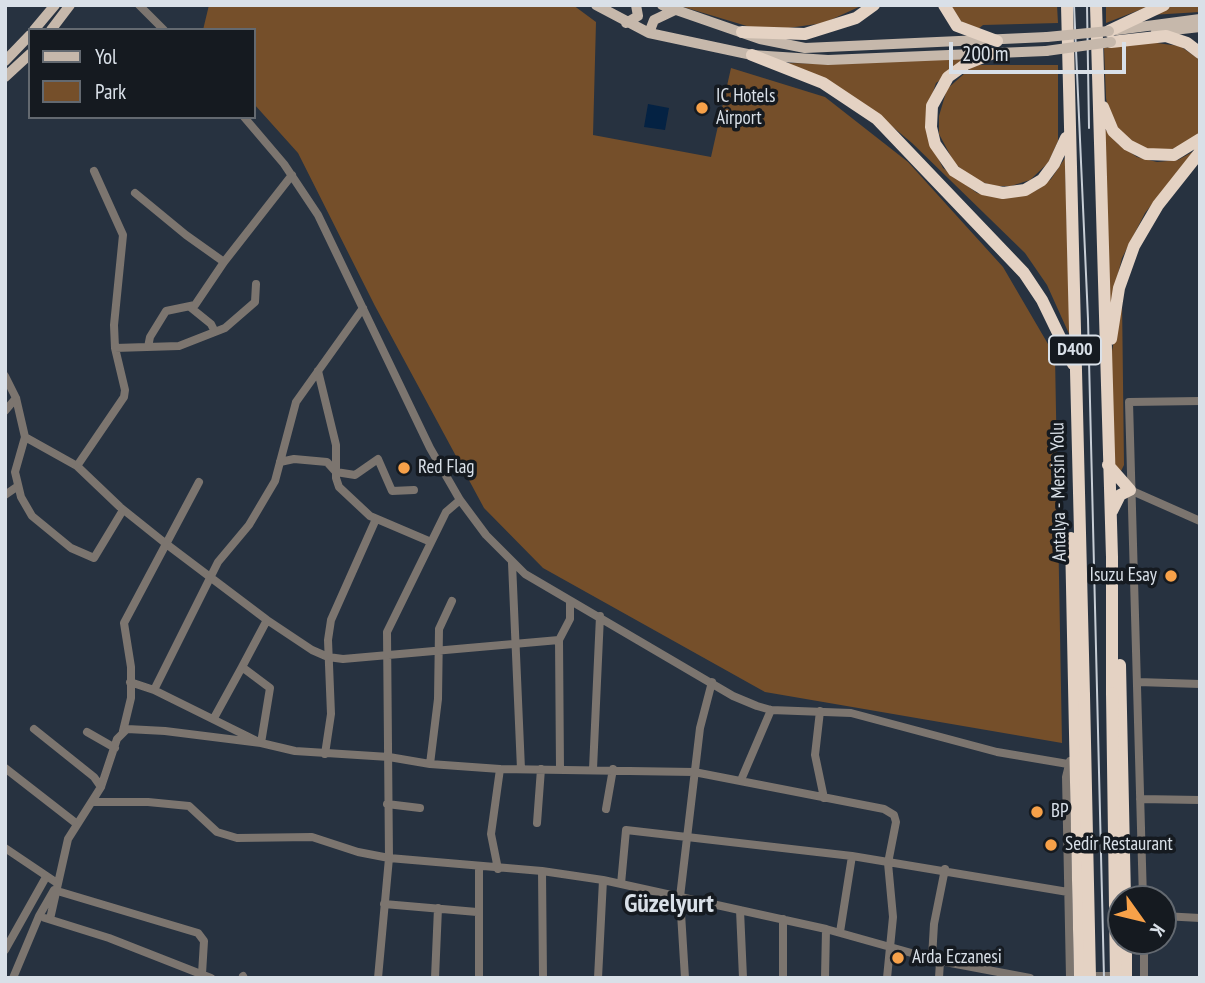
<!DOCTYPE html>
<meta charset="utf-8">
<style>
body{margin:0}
#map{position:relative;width:1205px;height:983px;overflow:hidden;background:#273240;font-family:"PT Sans Narrow",sans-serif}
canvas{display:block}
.frame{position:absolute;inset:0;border:7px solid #d9e0e8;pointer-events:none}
.legend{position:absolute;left:28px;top:28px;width:228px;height:91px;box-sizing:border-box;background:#151a20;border:2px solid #636970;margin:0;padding:9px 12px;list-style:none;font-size:21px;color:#d9e0e8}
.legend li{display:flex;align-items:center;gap:14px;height:35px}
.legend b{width:35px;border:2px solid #636970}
.north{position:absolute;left:1107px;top:885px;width:70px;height:70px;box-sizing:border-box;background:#151a20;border:2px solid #636970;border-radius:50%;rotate:124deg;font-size:19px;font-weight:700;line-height:28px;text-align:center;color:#d9e0e8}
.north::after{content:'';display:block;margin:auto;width:24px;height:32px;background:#f7a149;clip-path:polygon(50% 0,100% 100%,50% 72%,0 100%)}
.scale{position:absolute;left:949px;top:42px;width:177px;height:32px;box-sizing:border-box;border:4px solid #d9e0e8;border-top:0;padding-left:9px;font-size:21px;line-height:24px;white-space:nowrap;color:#d9e0e8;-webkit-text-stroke:5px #151a20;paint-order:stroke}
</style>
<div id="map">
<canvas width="1205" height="983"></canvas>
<div class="frame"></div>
<ul class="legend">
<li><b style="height:9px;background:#c6b8ab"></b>Yol</li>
<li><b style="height:19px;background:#754f2a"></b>Park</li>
</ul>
<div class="north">K</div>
<div class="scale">200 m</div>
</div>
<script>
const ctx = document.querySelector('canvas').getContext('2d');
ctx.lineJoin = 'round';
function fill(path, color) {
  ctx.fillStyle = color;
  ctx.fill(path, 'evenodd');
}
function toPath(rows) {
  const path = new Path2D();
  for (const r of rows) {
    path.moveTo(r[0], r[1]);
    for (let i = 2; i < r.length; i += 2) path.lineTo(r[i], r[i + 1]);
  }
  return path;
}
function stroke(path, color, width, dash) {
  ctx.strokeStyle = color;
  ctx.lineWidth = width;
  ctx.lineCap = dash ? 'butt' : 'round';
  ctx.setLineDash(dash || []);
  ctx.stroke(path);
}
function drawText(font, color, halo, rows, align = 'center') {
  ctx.font = font + ' "PT Sans Narrow",sans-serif';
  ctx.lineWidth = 7;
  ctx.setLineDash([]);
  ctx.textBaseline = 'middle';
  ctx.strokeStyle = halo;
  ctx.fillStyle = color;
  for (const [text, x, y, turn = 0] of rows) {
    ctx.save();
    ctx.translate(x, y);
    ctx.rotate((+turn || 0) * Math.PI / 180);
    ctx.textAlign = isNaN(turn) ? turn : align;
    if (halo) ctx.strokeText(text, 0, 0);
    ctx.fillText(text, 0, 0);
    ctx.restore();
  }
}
fill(toPath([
 [209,5,573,5,596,22,593,135,711,157,731,68,825,97,908,162,1003,267,1055,356,1062,743,765,692,543,568,484,508,375,306,298,153,254,104,254,30,203,30],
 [677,5,863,5,824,23,788,28,750,27],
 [949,5,1057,5,1058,23,983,25,977,30,955,18],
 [1106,5,1152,5,1106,23],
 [1170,5,1200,5,1200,12,1151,15],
 [1149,42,1180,46,1200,60,1200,133,1187,143,1170,150,1151,150,1133,144,1119,132,1109,116,1106,98,1104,48],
 [971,58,936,83,930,101,936,154,943,168,977,193,994,197,1037,190,1051,179,1065,158,1070,336,1047,285,1025,253,912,143,876,113,787,63,837,64],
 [974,65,1058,65,1058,141,1048,163,1030,180,1011,186,993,186,974,179,955,164,939,134,939,116,947,89],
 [1104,128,1118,144,1137,157,1157,162,1178,160,1194,151,1145,213,1122,258,1110,306],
 [1122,300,1124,465,1120,473,1114,466,1110,361]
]), '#754f2a');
fill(toPath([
 [648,104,669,108,665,130,644,127]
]), '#042243');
stroke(toPath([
 [139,5,164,30],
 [244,117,284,164,318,215,430,448,460,500,486,535,525,574,733,696,757,706,771,710,851,713,997,752,1068,764],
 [135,193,186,235,224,262],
 [190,307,211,324,215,332],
 [148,347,150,337,166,311,195,305,224,262,292,175],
 [115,348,179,346,225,328,255,302,256,284],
 [318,371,336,445,336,478,339,487,370,516,431,542],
 [5,376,16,398,25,437,77,466,120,507,165,543,267,620,312,650,328,657,343,659,559,640],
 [5,411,16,398],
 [25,437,15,472,21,497,32,516,71,548,94,558,123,510],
 [280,462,294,459,327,462,336,472,355,475,378,459,392,491,414,490],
 [77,466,124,397,125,390,115,348,114,325,123,235,94,171],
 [1130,490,1200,521],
 [5,495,18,486],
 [512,563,521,769],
 [130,682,154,690,261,743,270,688,242,667,267,620],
 [1138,682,1200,684],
 [154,690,218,562,249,525,275,481,296,402,363,308],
 [820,711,815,755,824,798],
 [214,718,242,667],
 [34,729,94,777,101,787],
 [123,731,131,698,131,667,124,623,199,482],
 [87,732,115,748],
 [325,754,331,714,328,640,331,620,376,519],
 [1070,761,1066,777,1070,978],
 [430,764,438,699,439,629,452,601],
 [5,768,77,824],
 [560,769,559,640,570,619,570,601],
 [593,769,600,616],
 [741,780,771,710],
 [1140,799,1200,800],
 [92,802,148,802,189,806,217,832,237,838,312,837,358,852,389,858,542,871,603,880,826,929,940,961,1030,978],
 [387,804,420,808],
 [606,809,613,769],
 [537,823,541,769],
 [5,848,57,883],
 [498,869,491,834,500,769],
 [542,871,543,978],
 [621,884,626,830,852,856,1068,892],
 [1143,899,1129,402,1200,401],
 [384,904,477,912],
 [740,910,743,978],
 [1163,916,1200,918],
 [45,918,109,938,211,978],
 [50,919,68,839,101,787,117,739,127,729,165,731,261,743,295,751,389,757,430,764,500,769,694,772,884,809,894,815,896,822,888,863,893,917,887,978],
 [783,919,783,978],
 [840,932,852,856],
 [5,950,46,877],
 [932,958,934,924,945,869],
 [243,976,244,978],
 [1088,976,1120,976],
 [13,978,39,916,54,890,198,933,204,941,202,974],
 [378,978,389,858,387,632,446,512,460,500],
 [435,978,438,908],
 [479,978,479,868],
 [598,978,603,880],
 [685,978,680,897,700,728,712,682],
 [825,978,826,929],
 [939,978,940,961],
 [1144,978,1144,941]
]), '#7c756f', 8);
stroke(toPath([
 [596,5,649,33,752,55,828,60,1046,51],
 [662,5,760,39,805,48,1047,37],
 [626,23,638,16,636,5],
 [34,30,55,5],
 [51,30,70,5],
 [1117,30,1200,19],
 [1156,32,1200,27],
 [649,33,654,20,675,10],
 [5,61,30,35],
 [5,77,30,54]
]), '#c6b8ab', 10);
stroke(toPath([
 [944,5,957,26,997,41],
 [1067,5,1084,695],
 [1096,5,1112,557,1112,693],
 [1109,31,1164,5],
 [742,32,805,34,856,18,874,5],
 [1111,42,1166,36,1187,43,1200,53],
 [991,54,966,64,948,77,932,106,931,127,935,144,954,171,983,189,1003,193,1025,190,1042,180,1054,164,1066,138],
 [752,55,823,83,877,119,1024,273,1042,300,1073,364],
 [1103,107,1113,131,1128,145,1146,154,1174,155,1200,139],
 [1111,339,1119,288,1134,246,1158,205,1200,152],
 [1108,465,1130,490,1120,495,1112,511],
 [1071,538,1080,978],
 [1120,665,1125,899],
 [1126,941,1126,978]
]), '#e4d2c3', 12);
stroke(toPath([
 [1074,5,1088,319,1104,978],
 [1087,5,1089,128]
]), '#c6cdd6', 2);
stroke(toPath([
 [1047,37,1109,31],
 [1046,51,1111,42]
]), '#c6b8ab', 10);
stroke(toPath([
 [1112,693,1116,978],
 [1084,695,1090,978]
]), '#e4d2c3', 12);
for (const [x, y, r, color] of [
 [702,108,7,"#f7a149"],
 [404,468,7,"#f7a149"],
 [1171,576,7,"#f7a149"],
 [1037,812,7,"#f7a149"],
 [1051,845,7,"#f7a149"],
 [898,958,7,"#f7a149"]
]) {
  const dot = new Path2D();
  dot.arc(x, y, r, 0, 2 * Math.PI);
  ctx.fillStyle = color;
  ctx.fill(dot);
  stroke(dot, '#151a20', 2.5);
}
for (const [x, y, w] of [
 [1075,350,52]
]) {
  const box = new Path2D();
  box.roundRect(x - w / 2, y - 14.5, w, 29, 5);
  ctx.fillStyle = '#151a20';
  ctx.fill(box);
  stroke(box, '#d9e0e8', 2);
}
drawText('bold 18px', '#d9e0e8', null, [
 ["D400",1075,350]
]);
drawText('19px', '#d9e0e8', '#151a20', [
 ["IC Hotels",716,97],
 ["Airport",716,119],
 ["Red Flag",418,468],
 ["Isuzu Esay",1157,576,"right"],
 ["BP",1051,812],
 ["Sedir Restaurant",1065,845],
 ["Arda Eczanesi",912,958]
], 'left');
drawText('19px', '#d9e0e8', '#151a20', [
 ["Antalya - Mersin Yolu",1059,492,-91]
]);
drawText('bold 26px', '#d9e0e8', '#151a20', [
 ["Güzelyurt",669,905]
]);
</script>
